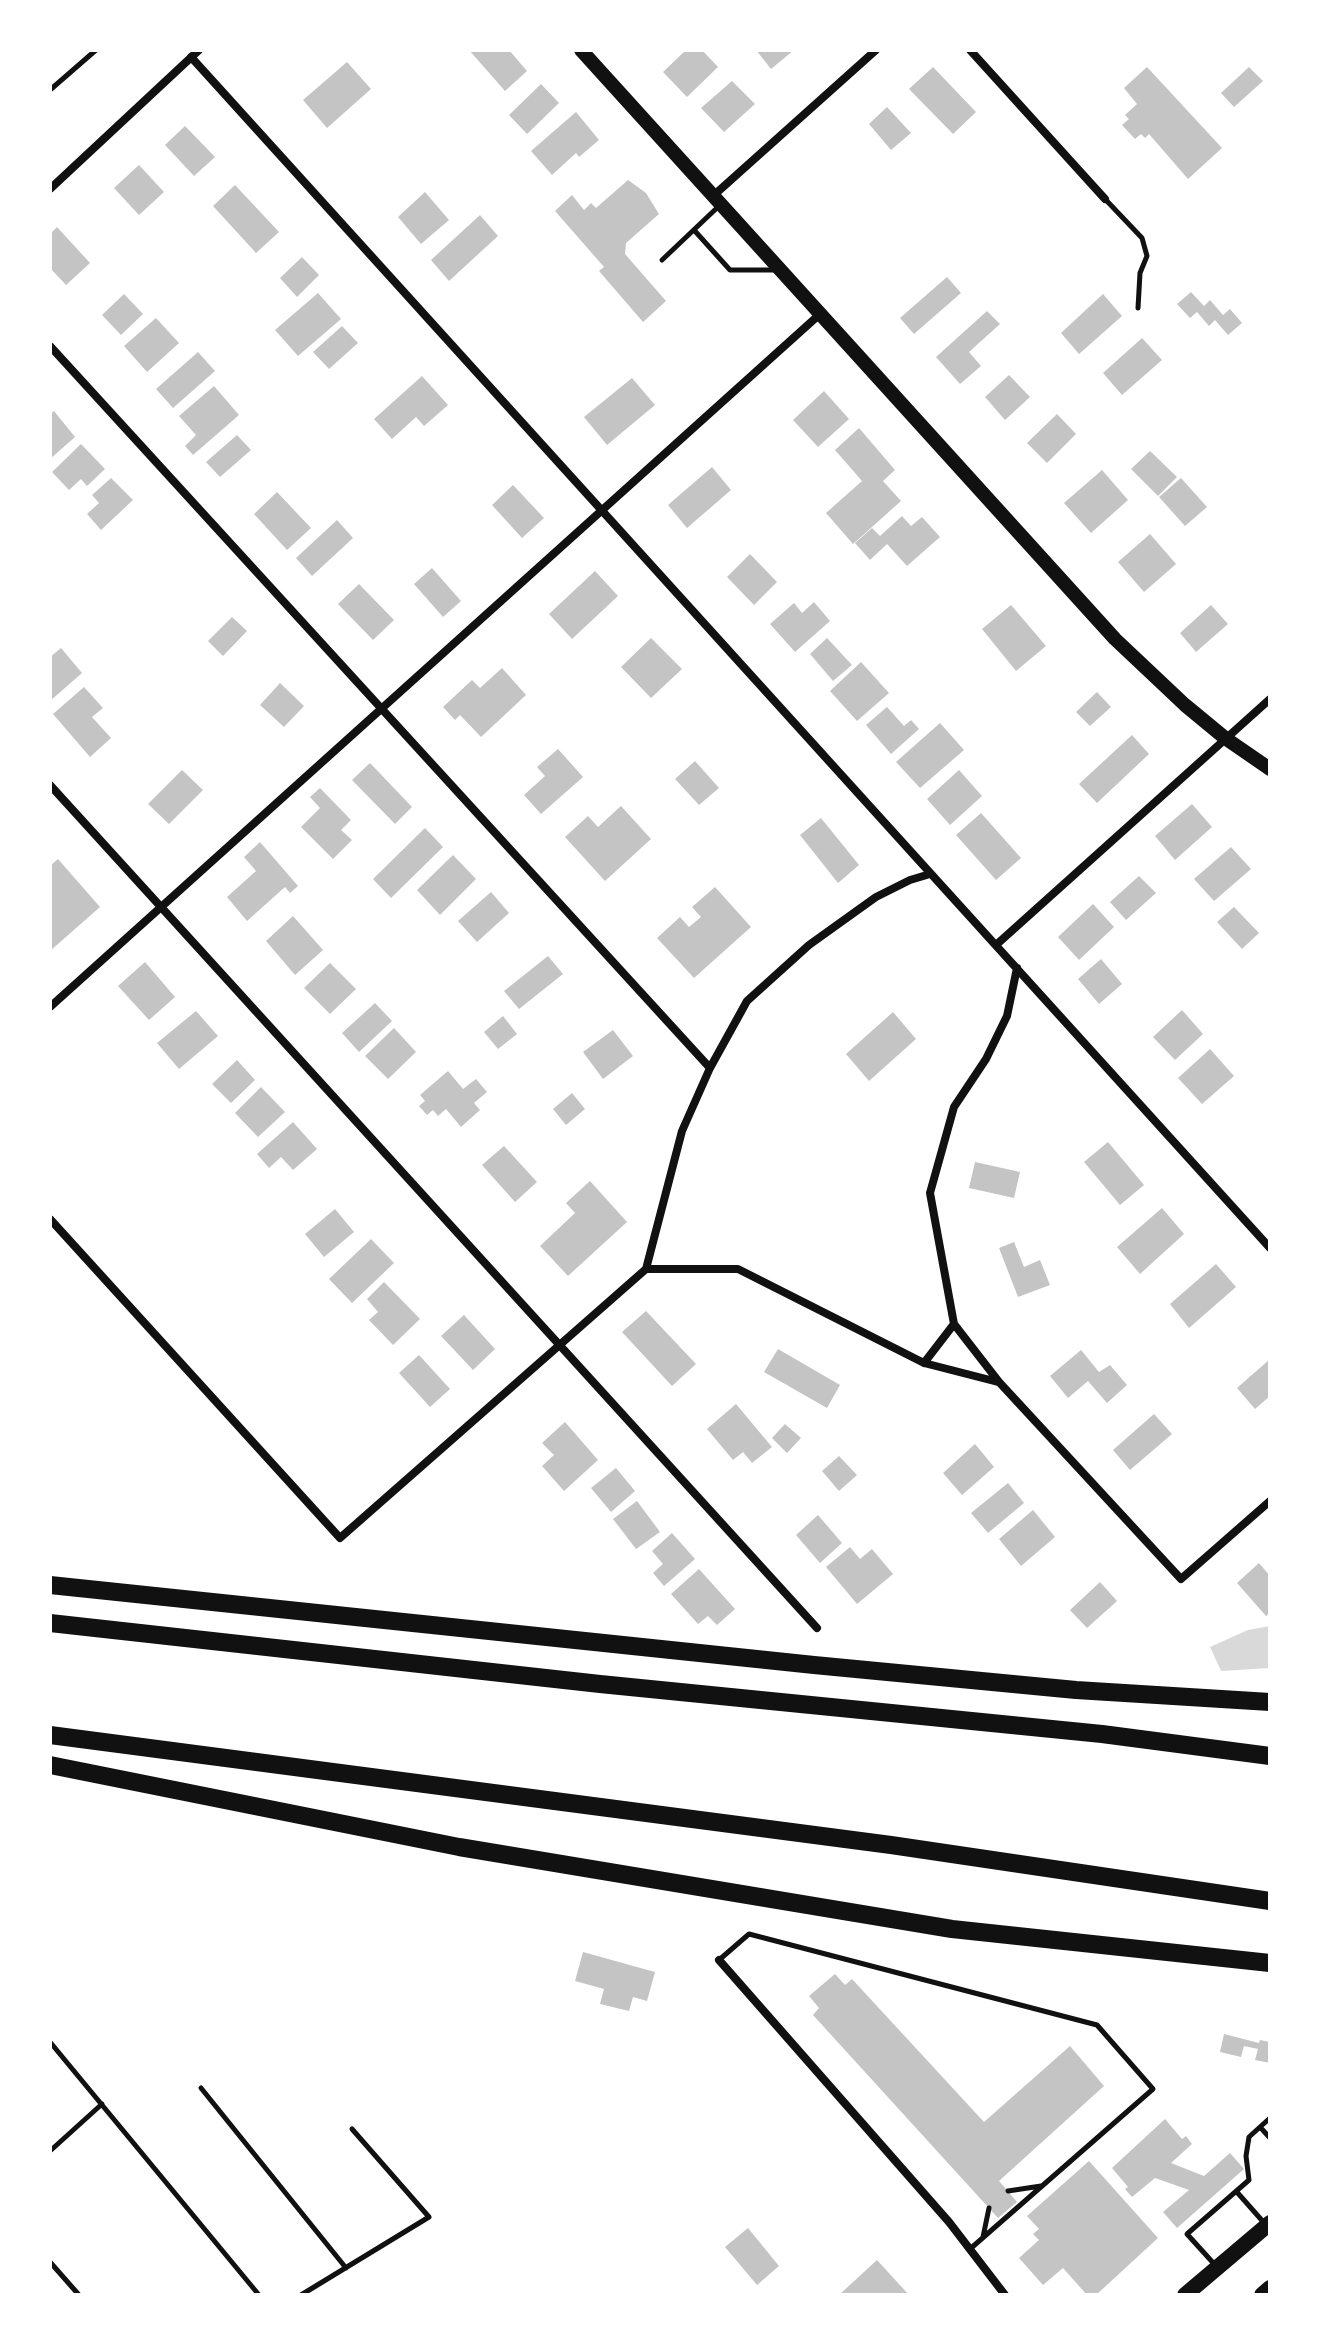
<!DOCTYPE html>
<style>
body{margin:0}
#map{position:relative;width:1320px;height:2345px;overflow:hidden;background:#fff;font-family:"Noto Sans",sans-serif}
canvas{display:block}
.frame{position:absolute;inset:0;border:52px solid #fff;pointer-events:none}
</style>
<div id="map">
<canvas width="1320" height="2345"></canvas>
<div class="frame"></div>
</div>
<script>
const ctx = document.querySelector('canvas').getContext('2d');
ctx.lineJoin = 'round';
function fill(path, color) {
  ctx.fillStyle = color;
  ctx.fill(path, 'evenodd');
}
function toPath(rows) {
  const path = new Path2D();
  for (const r of rows) {
    path.moveTo(r[0], r[1]);
    for (let i = 2; i < r.length; i += 2) path.lineTo(r[i], r[i + 1]);
  }
  return path;
}
function stroke(path, color, width, dash) {
  ctx.strokeStyle = color;
  ctx.lineWidth = width;
  ctx.lineCap = dash ? 'butt' : 'round';
  ctx.setLineDash(dash || []);
  ctx.stroke(path);
}
fill(toPath([
 [1270,1626,1270,1668,1221,1671,1210,1647,1248,1630]
]), '#d9d9d9');
fill(toPath([
 [469,50,509,50,527,71,505,91],
 [686,50,702,50,718,67,687,97,663,72],
 [756,50,794,50,771,69],
 [347,62,371,89,327,128,303,100],
 [933,67,976,112,953,134,909,89],
 [1147,67,1222,148,1188,179,1149,134,1145,138,1141,134,1135,139,1122,125,1129,119,1125,115,1137,104,1124,88],
 [1249,67,1263,81,1234,107,1221,93],
 [732,81,755,104,724,132,701,108],
 [541,84,559,103,527,134,509,115],
 [887,107,911,133,891,150,869,124],
 [576,112,599,140,579,157,576,153,552,175,531,151],
 [185,126,215,157,194,176,165,145],
 [139,165,164,192,139,215,114,188],
 [628,180,646,193,659,214,626,243,625,254,666,301,643,322,599,271,604,267,555,211,572,195,584,210,591,203,596,208],
 [235,185,279,232,256,253,213,206],
 [425,192,449,220,421,244,398,217],
 [480,215,498,236,449,281,431,260],
 [57,227,90,263,66,285,50,268,50,234],
 [302,257,319,275,297,297,280,278],
 [947,277,961,293,914,334,900,318],
 [1191,292,1204,306,1210,300,1223,315,1230,309,1242,323,1228,335,1215,320,1209,326,1197,312,1190,318,1177,304],
 [318,293,341,319,298,356,275,330],
 [124,294,143,314,121,335,102,315],
 [1103,294,1122,316,1079,354,1061,333],
 [987,311,1000,324,969,352,981,366,960,384,936,357],
 [156,318,179,343,147,372,124,346],
 [342,326,358,343,329,369,313,352],
 [1142,338,1162,360,1122,395,1103,373],
 [198,352,215,371,173,408,156,389],
 [1009,375,1030,397,1005,420,985,397],
 [422,376,448,405,424,426,416,417,392,439,374,419],
 [632,378,655,405,607,445,584,417],
 [214,386,239,415,193,455,185,446,196,435,179,416],
 [824,391,849,419,818,447,793,420],
 [54,411,75,437,50,459,50,414],
 [1057,414,1076,434,1047,463,1027,443],
 [859,428,895,470,883,481,901,501,853,544,826,513,862,481,835,450],
 [237,435,251,450,220,477,206,462],
 [81,444,105,469,87,486,81,479,69,490,52,472],
 [1150,451,1177,477,1158,496,1131,469],
 [712,467,731,490,687,528,668,505],
 [1102,470,1128,500,1091,533,1064,503],
 [111,478,133,500,101,530,87,514,99,503,92,495],
 [1181,478,1207,507,1185,526,1159,497],
 [513,485,544,518,522,538,492,505],
 [277,492,311,528,287,550,254,514],
 [902,516,911,526,922,517,940,537,907,566,887,544,870,560,855,543,872,528,880,536],
 [337,520,353,538,312,576,296,558],
 [1150,534,1176,564,1144,592,1118,562],
 [750,554,777,582,754,605,727,577],
 [432,568,461,601,443,617,414,584],
 [595,571,618,596,572,639,549,614],
 [359,584,394,620,373,640,338,604],
 [814,602,830,621,795,652,770,624,794,603,802,613],
 [1011,605,1046,646,1016,671,982,629],
 [1211,605,1228,624,1196,652,1180,633],
 [232,617,247,631,223,656,208,641],
 [651,638,682,669,651,698,621,667],
 [827,638,852,665,833,681,810,654],
 [61,648,82,673,50,701,50,657],
 [861,662,889,693,857,721,830,691],
 [502,668,526,695,481,737,460,715,455,720,443,707,472,680,480,688],
 [280,683,304,706,284,727,260,705],
 [84,687,103,708,92,717,111,738,90,757,53,714],
 [1097,692,1111,707,1090,726,1076,712],
 [887,707,904,726,911,720,919,729,891,754,866,725],
 [940,723,964,750,920,788,896,762],
 [1132,735,1149,754,1097,803,1079,784],
 [558,749,583,777,541,814,524,795,545,776,537,767],
 [695,761,719,788,699,805,675,779],
 [370,763,412,807,395,824,352,780],
 [182,770,203,790,169,824,148,804],
 [959,770,982,796,950,825,927,799],
 [320,788,351,820,341,830,352,840,333,859,301,827,320,808,310,797],
 [1192,804,1212,827,1175,860,1155,836],
 [621,806,651,839,605,881,565,837,588,816,598,827],
 [981,813,1021,858,996,880,956,835],
 [821,818,859,865,838,883,800,835],
 [425,828,443,847,391,898,373,879],
 [260,842,298,886,290,893,285,887,247,921,227,897,256,871,244,857],
 [1231,847,1251,869,1214,901,1194,879],
 [453,855,476,879,440,915,417,890],
 [58,859,100,907,50,951,50,866],
 [1139,876,1156,893,1126,920,1110,902],
 [715,887,751,927,694,978,657,938,680,917,689,927,701,917,692,907],
 [491,892,509,913,477,942,458,921],
 [1093,904,1114,927,1079,960,1058,937],
 [1234,907,1259,933,1242,949,1217,922],
 [293,916,323,950,295,975,266,941],
 [548,956,563,974,519,1009,504,991],
 [1101,959,1122,984,1099,1004,1078,979],
 [145,962,175,997,149,1020,118,986],
 [330,963,356,989,330,1014,304,988],
 [375,1003,392,1021,359,1052,342,1033],
 [1182,1010,1203,1034,1175,1060,1153,1037],
 [196,1011,218,1036,179,1069,157,1043],
 [893,1012,916,1039,869,1081,846,1054],
 [503,1016,517,1034,498,1049,484,1032],
 [394,1028,416,1052,388,1079,365,1056],
 [613,1030,633,1056,603,1079,583,1052],
 [1210,1049,1234,1076,1202,1104,1178,1078],
 [237,1060,255,1080,231,1103,212,1084],
 [448,1071,463,1089,476,1079,487,1092,474,1103,480,1110,461,1127,446,1109,438,1116,433,1110,427,1115,419,1106,425,1101,420,1095],
 [261,1087,285,1112,258,1137,235,1113],
 [572,1093,585,1109,566,1125,553,1109],
 [293,1122,317,1149,293,1170,281,1157,269,1168,257,1154],
 [1108,1142,1144,1185,1120,1205,1084,1162],
 [504,1146,537,1182,515,1202,482,1165],
 [975,1162,1020,1172,1014,1198,969,1188],
 [590,1181,627,1222,568,1276,540,1246,575,1213,566,1203],
 [1162,1208,1184,1234,1140,1274,1117,1247],
 [335,1209,354,1232,324,1257,305,1234],
 [371,1239,394,1263,352,1303,329,1279],
 [1014,1242,1024,1267,1040,1260,1050,1285,1018,1297,999,1248],
 [1216,1264,1236,1287,1189,1328,1170,1304],
 [384,1282,420,1319,393,1345,369,1320,378,1312,367,1299],
 [646,1311,696,1364,672,1386,622,1332],
 [464,1315,495,1349,473,1370,441,1336],
 [778,1349,840,1385,827,1408,764,1372],
 [1081,1350,1099,1372,1110,1365,1127,1385,1107,1403,1088,1381,1068,1398,1050,1376],
 [419,1355,450,1389,430,1407,399,1373],
 [1270,1359,1270,1396,1255,1409,1237,1388],
 [736,1404,772,1447,752,1463,743,1452,733,1460,707,1429],
 [1154,1414,1172,1434,1130,1470,1113,1450],
 [565,1422,598,1460,564,1491,542,1466,554,1455,542,1443],
 [785,1424,801,1438,787,1453,772,1438],
 [975,1444,994,1467,962,1495,943,1473],
 [839,1456,857,1475,839,1491,822,1471],
 [616,1468,635,1491,611,1512,591,1488],
 [1008,1483,1024,1503,988,1533,971,1513],
 [637,1501,660,1532,636,1549,613,1519],
 [1033,1510,1055,1537,1021,1566,999,1539],
 [818,1515,842,1543,820,1563,796,1535],
 [672,1533,695,1559,664,1586,653,1573,663,1564,652,1551],
 [850,1547,860,1559,872,1549,893,1574,857,1604,826,1567],
 [1259,1563,1270,1576,1270,1613,1266,1616,1237,1583],
 [699,1569,735,1609,717,1625,708,1616,698,1624,671,1594],
 [1100,1582,1117,1601,1087,1628,1070,1610],
 [583,1952,655,1972,647,2001,633,1997,629,2011,600,2004,604,1989,575,1981],
 [835,1974,845,1985,852,1979,984,2122,1070,2046,1104,2086,999,2181,1017,2202,998,2218,813,2015,819,2008,809,1996],
 [1224,2034,1259,2043,1260,2040,1270,2042,1270,2063,1255,2060,1258,2049,1244,2046,1241,2057,1220,2052],
 [1165,2119,1182,2139,1186,2136,1192,2144,1171,2163,1204,2176,1230,2153,1244,2169,1177,2228,1163,2212,1189,2190,1155,2178,1132,2197,1125,2189,1128,2187,1112,2168],
 [1089,2161,1158,2238,1096,2295,1087,2295,1063,2268,1043,2285,1019,2258,1039,2240,1033,2234,1039,2229,1027,2216],
 [748,2228,779,2266,757,2285,725,2247],
 [877,2260,909,2295,839,2295]
]), '#c4c4c4');
stroke(toPath([
 [50,90,96,50],
 [1105,199,1142,238,1147,256,1140,273,1138,308],
 [694,230,730,270,775,270],
 [662,260,720,205],
 [719,1960,749,1934,1097,2025,1153,2089,970,2249],
 [50,2042,259,2295],
 [201,2088,346,2268],
 [1270,2118,1260,2127,1270,2138],
 [50,2151,102,2104],
 [1008,2191,1041,2186],
 [1236,2191,1266,2225],
 [983,2237,989,2208],
 [50,2262,79,2295],
 [1216,2266,1187,2234,1249,2180,1246,2156,1249,2137,1260,2127],
 [301,2295,429,2217,352,2129]
]), '#111', 5);
stroke(toPath([
 [970,50,1105,199],
 [191,57,1270,1248],
 [50,189,199,50],
 [713,196,876,50],
 [50,346,710,1068],
 [50,785,817,1628],
 [996,945,1270,699],
 [1017,968,1007,1016,986,1059,954,1107,930,1193,954,1324,999,1382,1181,1579,1270,1501],
 [50,1007,820,314],
 [50,1219,340,1538,646,1269,682,1131,710,1068,747,1001,809,945,876,897,910,880,930,874],
 [646,1269,738,1269,924,1363,998,1382],
 [924,1363,954,1324],
 [719,1960,949,2222,1005,2295]
]), '#111', 8);
stroke(toPath([
 [581,50,1115,639,1185,705,1225,738,1270,769]
]), '#111', 14);
stroke(toPath([
 [1185,2295,1270,2223],
 [1262,2295,1270,2288]
]), '#111', 16);
stroke(toPath([
 [50,1585,814,1665,1076,1690,1270,1702],
 [50,1623,600,1684,1102,1734,1270,1756],
 [50,1735,891,1845,1270,1901],
 [50,1765,459,1847,952,1929,1270,1963]
]), '#111', 18);
</script>
